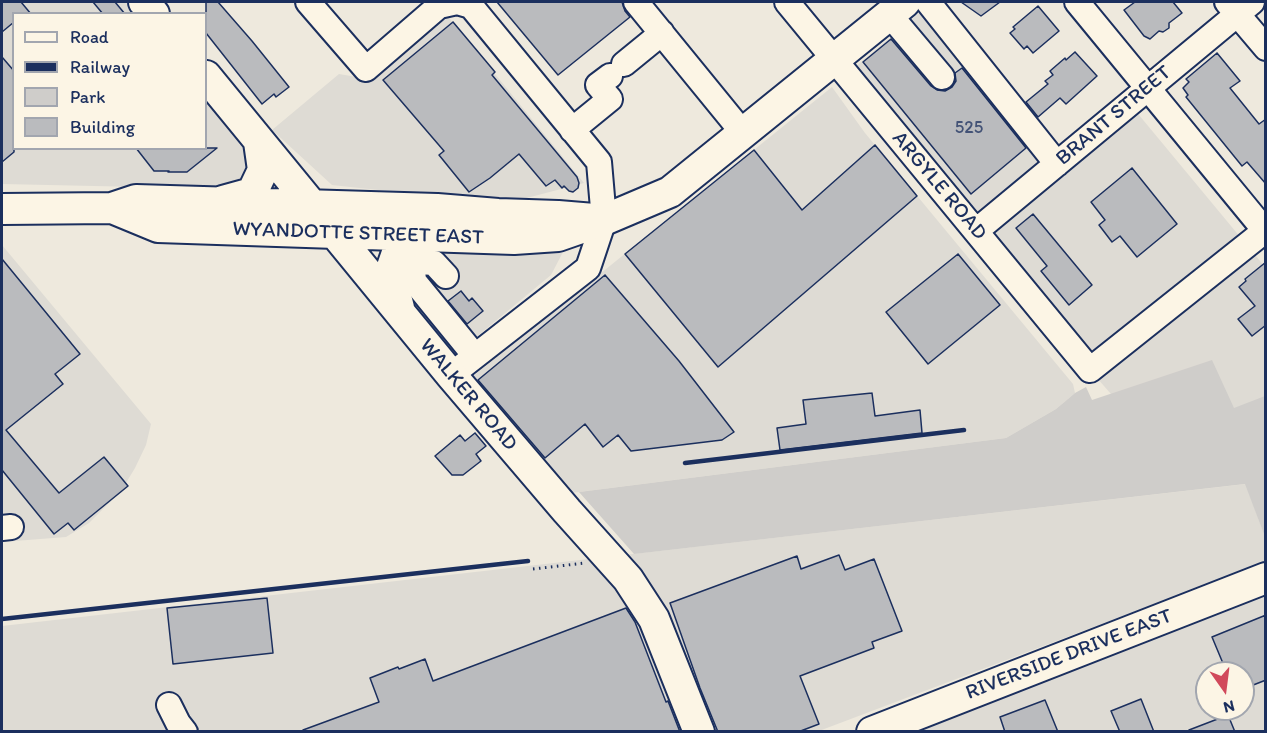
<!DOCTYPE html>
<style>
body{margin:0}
#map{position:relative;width:1267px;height:733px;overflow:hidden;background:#eee9dd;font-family:Itim,sans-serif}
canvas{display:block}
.frame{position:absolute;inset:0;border:3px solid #1b2f5e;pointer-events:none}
.legend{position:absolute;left:12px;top:12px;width:195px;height:138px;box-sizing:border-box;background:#fcf5e5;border:2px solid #a2a6af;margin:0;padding:8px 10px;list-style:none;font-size:18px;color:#1b2f5e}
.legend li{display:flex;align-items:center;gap:12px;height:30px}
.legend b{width:30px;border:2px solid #a2a6af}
.north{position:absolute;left:1195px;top:661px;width:60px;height:60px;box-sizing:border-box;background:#fcf5e5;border:2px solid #a2a6af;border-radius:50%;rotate:166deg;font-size:16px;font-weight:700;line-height:24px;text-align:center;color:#1b2f5e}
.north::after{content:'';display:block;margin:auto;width:21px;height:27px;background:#d1495b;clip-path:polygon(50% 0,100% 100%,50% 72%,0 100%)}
</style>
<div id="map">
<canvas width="1267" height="733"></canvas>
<div class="frame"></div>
<ul class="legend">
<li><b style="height:8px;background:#fcf5e5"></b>Road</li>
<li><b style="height:8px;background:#1b2f5e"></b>Railway</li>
<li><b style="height:16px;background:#cfcdca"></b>Park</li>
<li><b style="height:16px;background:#babbbe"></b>Building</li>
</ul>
<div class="north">N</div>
</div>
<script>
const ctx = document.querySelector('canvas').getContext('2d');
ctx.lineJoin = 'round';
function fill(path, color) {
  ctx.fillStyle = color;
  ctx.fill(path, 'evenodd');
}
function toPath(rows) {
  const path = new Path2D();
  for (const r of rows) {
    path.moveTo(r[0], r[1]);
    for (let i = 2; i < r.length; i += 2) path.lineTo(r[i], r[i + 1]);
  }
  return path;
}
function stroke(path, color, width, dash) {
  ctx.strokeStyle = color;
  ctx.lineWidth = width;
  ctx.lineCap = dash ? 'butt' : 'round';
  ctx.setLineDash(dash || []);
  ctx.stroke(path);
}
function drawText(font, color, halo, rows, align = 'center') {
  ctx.font = font + ' Itim,sans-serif';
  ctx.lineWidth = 6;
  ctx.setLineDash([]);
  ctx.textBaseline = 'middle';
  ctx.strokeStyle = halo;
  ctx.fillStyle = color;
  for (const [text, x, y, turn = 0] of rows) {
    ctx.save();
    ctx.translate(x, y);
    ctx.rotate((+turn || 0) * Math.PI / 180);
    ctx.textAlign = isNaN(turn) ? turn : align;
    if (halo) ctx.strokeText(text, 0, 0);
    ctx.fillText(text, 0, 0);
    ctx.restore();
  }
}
fill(toPath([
 [2,2,130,2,140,13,14,14,14,148,206,148,206,93,252,151,252,177,233,189,2,184],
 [932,2,1063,163,1134,109,1265,267,1265,430,1139,426,1090,370,847,74],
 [446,14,584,183,519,200,443,197,332,185,272,130,339,74,374,80],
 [832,87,865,133,1073,384,1075,393,1056,409,1006,438,563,494,467,381],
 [2,245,151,424,146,445,135,468,121,491,89,523,66,537,2,542],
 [431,250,563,252,551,275,469,343,455,347,413,302,397,274],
 [1246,484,1265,537,1265,562,819,731,2,731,2,626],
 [1265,588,1265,731,894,732],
 [1207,673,1243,673,1243,709,1207,709]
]), '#dedbd4');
fill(toPath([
 [1212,360,1234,408,1265,396,1265,537,1245,484,634,554,579,492,1006,438,1056,409,1075,393,1086,387,1092,400]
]), '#cfcdca');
const building = toPath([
 [2,2,21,2,31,14,14,14,14,22,2,32,2,2],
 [93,2,115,2,125,14,103,14,93,2],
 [206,2,218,2,252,41,289,87,276,97,274,94,262,104,206,33,206,2],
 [497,2,622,2,625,11,630,17,558,75,497,2],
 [961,2,1000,2,981,16,961,2],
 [1135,2,1173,2,1182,13,1169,23,1169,28,1163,32,1159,31,1150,39,1144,36,1124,10,1135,2],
 [1038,6,1059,31,1033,53,1027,46,1024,49,1010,33,1015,29,1013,27,1038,6],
 [453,22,495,72,492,75,577,177,579,183,578,188,573,192,569,191,564,186,562,188,555,180,546,186,519,154,490,178,469,192,439,155,444,151,383,80,453,22],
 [891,39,931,86,937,90,945,91,952,87,956,81,955,73,962,68,1026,148,971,194,863,62,891,39],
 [1075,52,1097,76,1066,104,1060,98,1038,117,1026,102,1048,84,1045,81,1053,75,1050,71,1065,58,1066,60,1075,52],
 [1217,53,1240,81,1230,88,1259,124,1266,119,1266,184,1247,162,1242,166,1186,97,1188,95,1183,88,1189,82,1186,79,1217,53],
 [2,57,14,71,14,152,2,162,2,57],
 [875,145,917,196,718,367,625,254,754,150,802,210,875,145],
 [136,148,217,148,187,172,168,172,169,171,154,171,136,148],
 [1132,168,1177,224,1137,257,1120,236,1112,242,1099,225,1105,220,1091,202,1132,168],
 [1033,214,1092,285,1069,305,1041,271,1047,266,1016,228,1033,214],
 [958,254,1000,305,928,364,886,312,958,254],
 [2,259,80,354,55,374,63,384,6,430,59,493,104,457,128,486,74,530,68,523,54,534,2,470,2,259],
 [1266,262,1266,325,1252,336,1238,319,1255,306,1239,287,1246,281,1245,279,1266,262],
 [605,275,679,361,734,432,722,440,631,451,618,435,603,447,585,424,545,458,478,380,605,275],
 [461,291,469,301,472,298,483,311,467,324,448,301,461,291],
 [872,393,875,416,920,410,922,433,780,450,777,428,806,424,803,400,872,393],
 [475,433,486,446,476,454,481,461,463,475,452,475,435,456,460,435,465,441,475,433],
 [839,555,845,570,874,559,902,631,872,642,874,648,800,676,819,724,798,732,718,732,700,688,670,603,797,556,801,569,839,555],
 [267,598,273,653,173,664,167,608,267,598],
 [626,608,635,622,666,702,668,701,680,732,303,732,303,730,379,702,370,678,398,667,399,669,425,659,433,681,626,608],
 [1266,615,1266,680,1243,689,1243,673,1227,673,1212,637,1266,615],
 [1141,699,1154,732,1120,732,1111,711,1141,699],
 [1045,700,1058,732,1005,732,1000,717,1045,700],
 [1228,715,1235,732,1189,732,1189,730,1228,715]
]);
fill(building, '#babbbe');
stroke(building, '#1b2f5e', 1.5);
const minor = toPath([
 [308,2,366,69,439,6,457,2,471,6,599,162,604,220,588,268,451,375],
 [636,2,743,133],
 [787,2,1090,370,1266,230],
 [928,2,1057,164],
 [1077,2,1266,232],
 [1227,2,1266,48],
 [889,14,942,77],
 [624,64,662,33],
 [572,130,610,99,598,85,610,76],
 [976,231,1252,2],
 [446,276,434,263,419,262,413,270,414,281,475,356],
 [2,528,11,527],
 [169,705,178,723,185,732]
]);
const major = toPath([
 [144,2,154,14],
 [206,76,451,375,567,511,628,579,654,619,699,732],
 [223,201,252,193,263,170,259,142],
 [112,208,158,227,514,239,558,236,604,220,670,192,905,2],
 [2,209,112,208,136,200,437,209,498,214,558,216,594,219],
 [399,308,390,273,399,247,424,237],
 [872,732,1266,578]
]);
stroke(minor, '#1b2f5e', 28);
stroke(major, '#1b2f5e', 34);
stroke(toPath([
 [533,569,585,563]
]), '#1b2f5e', 3, [1.5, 4.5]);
stroke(minor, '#fcf5e5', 24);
stroke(major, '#fcf5e5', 30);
stroke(toPath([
 [685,463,964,430],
 [2,619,528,561]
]), '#1b2f5e', 4.5);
drawText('18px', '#435276', null, [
 ["525",969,128]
]);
drawText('21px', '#1b2f5e', '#fcf5e5', [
 ["BRANT STREET",1114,116,-40],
 ["ARGYLE ROAD",939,186,50],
 ["WYANDOTTE STREET EAST",358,234,2],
 ["WALKER ROAD",468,395,50],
 ["RIVERSIDE DRIVE EAST",1069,655,-21]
]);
</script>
